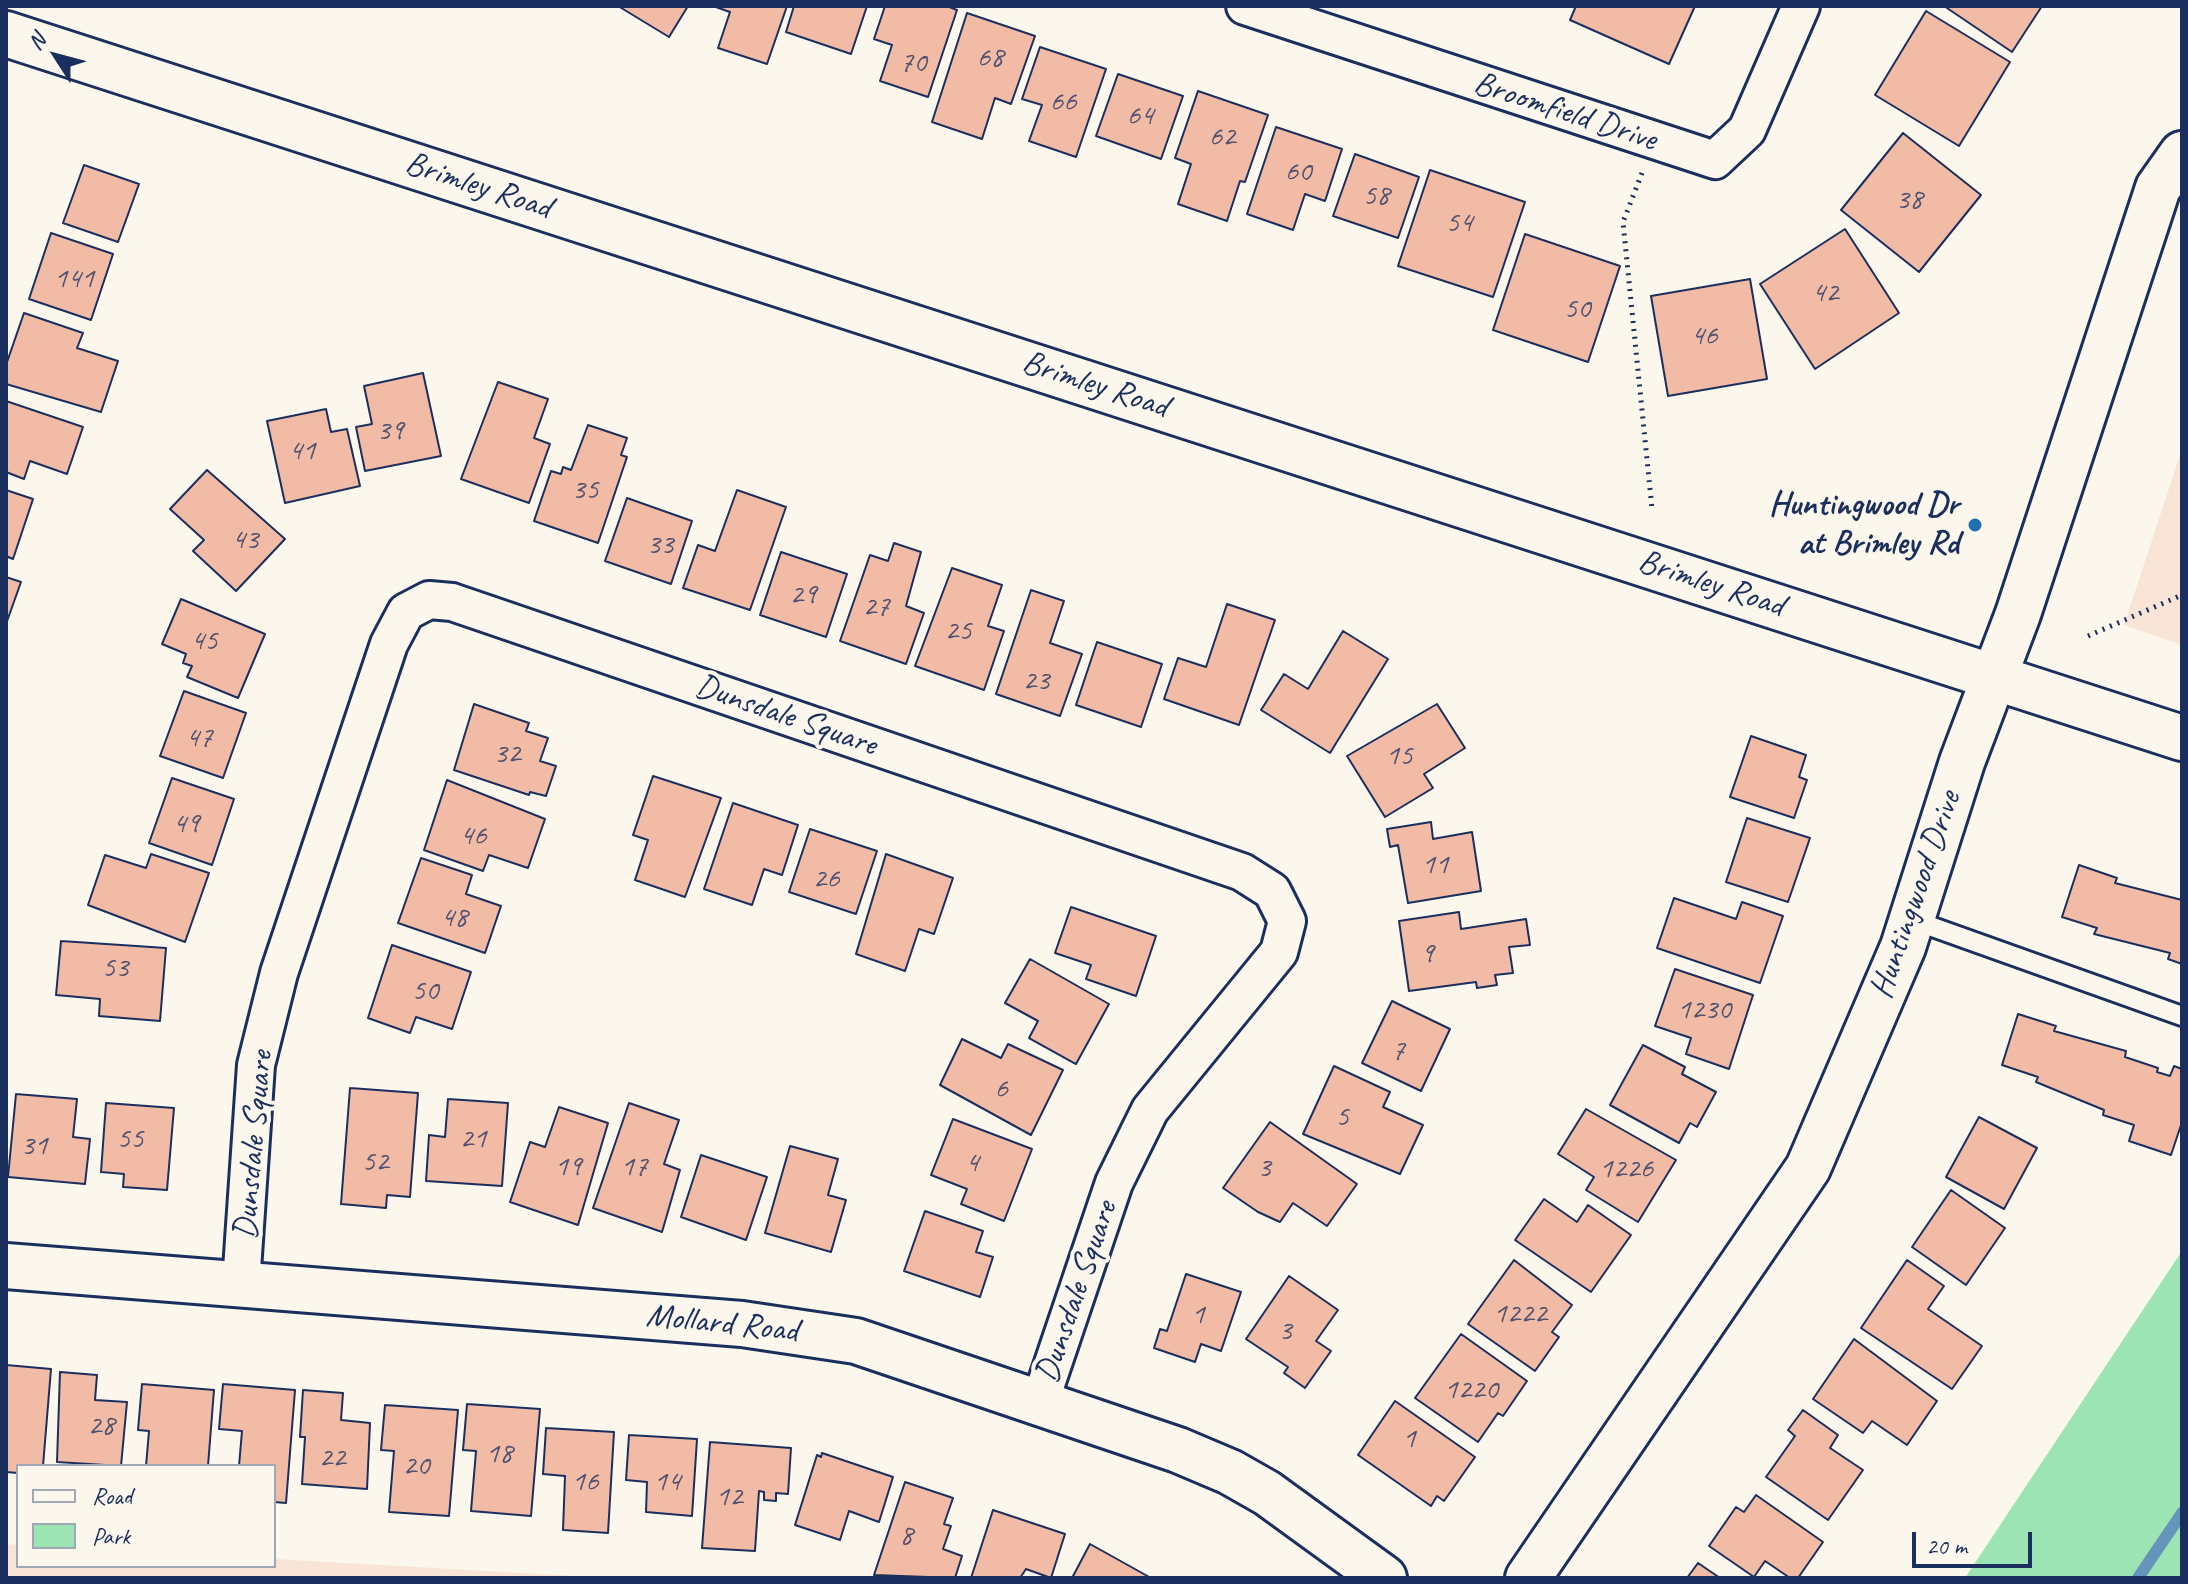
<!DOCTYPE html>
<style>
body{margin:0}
#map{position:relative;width:2188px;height:1584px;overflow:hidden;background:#fbf7ec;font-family:Caveat,sans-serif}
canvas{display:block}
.frame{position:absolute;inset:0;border:8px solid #1b2f5e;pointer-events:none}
.legend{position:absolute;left:16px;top:1464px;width:260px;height:104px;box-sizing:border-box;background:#fbf7ec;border:2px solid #a1a7b3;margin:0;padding:10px 14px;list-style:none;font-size:24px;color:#1b2f5e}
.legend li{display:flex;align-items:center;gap:16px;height:40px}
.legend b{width:40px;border:2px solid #a1a7b3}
.north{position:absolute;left:16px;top:16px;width:80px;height:80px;-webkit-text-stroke:6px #fbf7ec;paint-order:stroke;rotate:306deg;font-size:22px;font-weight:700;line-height:32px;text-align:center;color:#1b2f5e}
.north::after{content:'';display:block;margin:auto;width:28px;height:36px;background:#1b2f5e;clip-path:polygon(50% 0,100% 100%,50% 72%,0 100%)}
.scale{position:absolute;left:1912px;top:1532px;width:120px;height:36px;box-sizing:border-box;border:4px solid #1b2f5e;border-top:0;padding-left:10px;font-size:24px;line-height:28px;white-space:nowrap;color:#1b2f5e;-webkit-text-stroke:6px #fbf7ec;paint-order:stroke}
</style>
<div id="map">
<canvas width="2188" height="1584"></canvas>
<div class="frame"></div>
<ul class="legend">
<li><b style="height:10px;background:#fbf7ec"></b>Road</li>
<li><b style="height:22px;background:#9ce4b3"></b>Park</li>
</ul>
<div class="north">N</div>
<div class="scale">20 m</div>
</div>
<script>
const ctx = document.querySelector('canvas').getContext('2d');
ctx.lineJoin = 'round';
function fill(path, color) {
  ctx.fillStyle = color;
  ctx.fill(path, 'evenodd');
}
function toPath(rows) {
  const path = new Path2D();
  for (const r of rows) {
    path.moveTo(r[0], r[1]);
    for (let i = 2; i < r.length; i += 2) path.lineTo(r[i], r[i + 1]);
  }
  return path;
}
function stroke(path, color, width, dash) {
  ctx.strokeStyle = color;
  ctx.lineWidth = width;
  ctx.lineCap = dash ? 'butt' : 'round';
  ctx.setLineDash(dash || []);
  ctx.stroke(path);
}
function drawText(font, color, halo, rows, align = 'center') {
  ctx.font = font + ' Caveat,sans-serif';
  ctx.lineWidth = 8;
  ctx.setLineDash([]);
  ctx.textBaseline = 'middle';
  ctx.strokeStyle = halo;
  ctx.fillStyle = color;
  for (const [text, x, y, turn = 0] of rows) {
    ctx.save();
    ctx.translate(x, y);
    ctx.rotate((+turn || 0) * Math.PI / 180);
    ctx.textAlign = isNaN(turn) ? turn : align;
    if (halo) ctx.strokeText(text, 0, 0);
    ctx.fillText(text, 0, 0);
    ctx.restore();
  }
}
fill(toPath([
 [2182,449,2182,645,2124,625],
 [6,1544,18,1545,18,1566,274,1566,274,1559,612,1578,6,1578]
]), '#f8e5d7');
fill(toPath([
 [2182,1251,2182,1578,1965,1578]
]), '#9ce4b3');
stroke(toPath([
 [2138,1578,2182,1513]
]), '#6595ba', 12);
const building = toPath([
 [618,6,688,6,669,37,618,6],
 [713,6,787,6,767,64,718,48,730,12,713,6],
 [794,6,867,6,851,54,786,32,794,6],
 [885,6,947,6,957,10,928,97,880,81,892,45,874,39,885,6],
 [1576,6,1695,6,1669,64,1570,20,1576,6],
 [1944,6,2042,6,2012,52,1944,6],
 [1926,11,2010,62,1959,146,1875,95,1926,11],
 [967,13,1035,36,1011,104,995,98,982,139,932,122,967,13],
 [1040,47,1106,69,1076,157,1029,141,1042,105,1022,99,1040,47],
 [1118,74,1183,96,1161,159,1096,136,1118,74],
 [1198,91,1268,115,1245,182,1240,181,1227,221,1178,204,1191,164,1175,158,1198,91],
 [1276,127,1342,149,1325,201,1305,194,1293,230,1247,214,1276,127],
 [1903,133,1981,195,1919,272,1841,210,1903,133],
 [1355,154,1419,177,1398,238,1333,216,1355,154],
 [84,165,139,184,118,242,63,223,84,165],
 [1430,170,1525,202,1493,297,1398,266,1430,170],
 [1845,229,1899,313,1815,369,1760,284,1845,229],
 [51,233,113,254,91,320,29,299,51,233],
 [1525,234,1620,266,1588,362,1493,330,1525,234],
 [1750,279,1767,379,1668,396,1651,296,1750,279],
 [24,313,83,333,77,348,118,361,101,412,6,384,6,365,24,313],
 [423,373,441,456,365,471,356,427,372,424,364,386,423,373],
 [498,382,548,399,534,438,550,444,529,503,461,479,498,382],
 [6,401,83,427,67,474,30,461,24,479,6,472,6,401],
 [326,409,331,432,347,429,360,486,285,503,267,421,326,409],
 [588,425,627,438,621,455,627,457,598,543,534,521,551,471,561,474,563,467,571,470,588,425],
 [207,470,285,539,236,591,193,551,204,540,170,509,207,470],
 [6,490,33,499,13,559,6,556,6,490],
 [737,490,786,507,750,610,683,588,698,545,715,551,737,490],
 [627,498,692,521,671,584,605,561,627,498],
 [894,543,921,552,906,606,924,613,906,664,840,641,870,555,888,561,894,543],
 [781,552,847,574,826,637,760,615,781,552],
 [952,568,1002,585,988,626,1004,631,984,690,915,666,952,568],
 [6,577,21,582,6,624,6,577],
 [1031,590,1064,601,1050,643,1082,654,1060,716,996,694,1031,590],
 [181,599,265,634,238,698,187,677,192,666,183,663,186,654,162,644,181,599],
 [1227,604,1275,620,1239,725,1164,699,1178,658,1206,667,1227,604],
 [1343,631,1388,659,1330,753,1261,710,1284,674,1308,689,1343,631],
 [1097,642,1162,664,1141,727,1076,705,1097,642],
 [184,691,246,713,223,778,160,756,184,691],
 [474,704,529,723,526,731,548,738,540,761,556,766,546,796,530,792,529,795,454,770,474,704],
 [1437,704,1465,748,1424,774,1433,788,1385,817,1347,756,1437,704],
 [1751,736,1806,755,1799,777,1807,780,1794,818,1730,797,1751,736],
 [653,776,721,798,685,897,635,880,648,840,633,835,653,776],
 [172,778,234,799,212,865,149,843,172,778],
 [447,780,545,819,528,868,489,855,483,871,424,850,447,780],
 [733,803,798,825,782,875,764,869,752,905,704,889,733,803],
 [1747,818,1810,838,1788,902,1726,882,1747,818],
 [1431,822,1433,839,1472,832,1481,891,1408,903,1398,845,1390,847,1387,829,1431,822],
 [810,829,877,851,856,914,789,892,810,829],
 [151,854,209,873,185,942,88,905,105,855,146,868,151,854],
 [886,854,953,878,934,934,919,929,905,971,856,954,886,854],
 [421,858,472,875,466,894,501,906,485,953,398,923,421,858],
 [2079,865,2117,878,2115,883,2182,900,2182,964,2168,959,2170,953,2094,934,2097,928,2062,917,2079,865],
 [1674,898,1736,919,1742,902,1783,916,1760,983,1657,948,1674,898],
 [1071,907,1156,936,1136,996,1086,979,1091,965,1055,953,1071,907],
 [1459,912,1461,929,1526,919,1530,945,1509,947,1513,973,1495,975,1497,985,1477,988,1476,982,1409,991,1399,921,1459,912],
 [61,941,166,948,160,1021,99,1016,100,999,56,995,61,941],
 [392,945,471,972,452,1029,416,1017,410,1033,368,1018,392,945],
 [1030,959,1109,1004,1076,1064,1029,1038,1038,1021,1005,1003,1030,959],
 [1675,969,1753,995,1729,1069,1686,1054,1691,1038,1655,1026,1675,969],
 [1392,1001,1450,1029,1421,1091,1362,1063,1392,1001],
 [2018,1014,2056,1026,2054,1031,2126,1051,2125,1057,2158,1068,2157,1072,2170,1076,2174,1066,2182,1069,2182,1122,2171,1155,2129,1141,2134,1125,2103,1115,2104,1110,2036,1082,2038,1077,2002,1065,2018,1014],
 [962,1039,1001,1058,1008,1044,1063,1070,1031,1135,940,1085,962,1039],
 [1643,1045,1685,1067,1682,1074,1716,1092,1697,1127,1690,1123,1679,1143,1610,1105,1643,1045],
 [1334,1066,1390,1092,1383,1107,1423,1125,1400,1174,1303,1134,1334,1066],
 [350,1088,418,1093,410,1197,387,1195,386,1208,341,1204,350,1088],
 [16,1094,77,1099,73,1137,90,1139,85,1184,8,1177,16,1094],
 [448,1099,508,1103,502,1186,426,1181,429,1135,445,1137,448,1099],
 [106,1103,174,1108,167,1190,123,1187,124,1174,101,1172,106,1103],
 [629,1103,679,1120,664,1164,680,1170,662,1232,593,1208,629,1103],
 [559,1107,608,1123,578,1225,510,1202,530,1142,545,1147,559,1107],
 [1586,1109,1676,1160,1638,1222,1586,1190,1594,1177,1558,1154,1586,1109],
 [1979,1117,2037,1148,2004,1209,1946,1177,1979,1117],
 [953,1119,1032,1149,1004,1221,961,1204,967,1189,931,1175,953,1119],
 [1270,1122,1357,1184,1327,1226,1293,1203,1280,1222,1258,1212,1223,1188,1270,1122],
 [790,1146,838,1159,828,1195,846,1200,831,1252,765,1233,790,1146],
 [701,1155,767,1177,746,1240,681,1217,701,1155],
 [1951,1190,2005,1228,1966,1285,1912,1247,1951,1190],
 [1544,1199,1577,1222,1588,1205,1631,1235,1591,1292,1515,1240,1544,1199],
 [925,1211,983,1231,976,1252,993,1257,980,1297,904,1271,925,1211],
 [1514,1260,1572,1305,1552,1332,1559,1337,1535,1371,1468,1324,1514,1260],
 [1907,1260,1944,1286,1928,1309,1982,1346,1952,1389,1861,1328,1907,1260],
 [1186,1274,1241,1292,1221,1351,1201,1344,1195,1362,1154,1348,1160,1329,1167,1331,1186,1274],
 [1289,1276,1338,1310,1316,1341,1331,1351,1305,1388,1284,1373,1288,1367,1246,1339,1289,1276],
 [1461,1334,1527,1381,1503,1416,1498,1413,1478,1442,1415,1398,1461,1334],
 [1854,1339,1937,1401,1907,1445,1872,1421,1863,1433,1813,1399,1854,1339],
 [6,1365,51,1369,43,1466,18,1466,18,1473,6,1472,6,1365],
 [60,1372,97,1375,95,1400,127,1402,121,1466,57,1462,60,1372],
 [142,1384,214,1390,208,1466,146,1466,149,1431,138,1430,142,1384],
 [223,1384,295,1390,286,1503,274,1502,274,1466,239,1466,242,1431,219,1429,223,1384],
 [303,1390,343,1393,341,1420,370,1423,367,1489,302,1484,305,1437,300,1437,303,1390],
 [1395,1401,1475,1457,1444,1501,1437,1496,1431,1506,1358,1455,1395,1401],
 [467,1404,540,1409,531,1516,471,1511,476,1451,463,1450,467,1404],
 [385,1405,458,1410,449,1516,389,1512,394,1451,381,1450,385,1405],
 [1803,1410,1838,1435,1830,1448,1863,1470,1828,1520,1766,1477,1795,1436,1788,1430,1803,1410],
 [546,1428,614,1432,608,1533,563,1530,565,1476,543,1474,546,1428],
 [629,1435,697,1439,692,1516,646,1512,647,1482,626,1480,629,1435],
 [710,1442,791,1448,788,1494,776,1493,776,1501,764,1500,764,1492,759,1491,755,1551,702,1548,710,1442],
 [822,1453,893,1477,879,1522,849,1511,840,1540,795,1525,817,1455,821,1457,822,1453],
 [905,1482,953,1498,944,1524,951,1526,943,1549,962,1556,955,1578,874,1575,905,1482],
 [1756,1495,1823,1542,1798,1578,1790,1578,1765,1561,1754,1577,1709,1546,1736,1507,1744,1512,1756,1495],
 [993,1510,1065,1534,1051,1578,1026,1569,1020,1578,971,1578,993,1510],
 [1090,1544,1151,1578,1072,1578,1090,1544],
 [1698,1563,1720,1578,1687,1578,1698,1563]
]);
fill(building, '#f2bba6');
stroke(building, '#1b2f5e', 2);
const lane = toPath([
 [1913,920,2182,1016]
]);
const street = toPath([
 [1245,6,1715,160,1747,130,1801,6],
 [241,1284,256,1065,279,973,389,644,406,612,429,600,452,602,1242,872,1272,891,1287,921,1279,952,1150,1110,1114,1183,1040,1402]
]);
const secondary = toPath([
 [6,34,2182,738],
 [6,1266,742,1324,856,1341,1178,1450,1230,1472,1267,1493,1384,1578],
 [1528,1578,1808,1168,1903,947,1962,762,2018,614,2158,188,2182,154]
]);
stroke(lane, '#1b2f5e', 24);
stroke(street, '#1b2f5e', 42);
stroke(secondary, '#1b2f5e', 50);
stroke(toPath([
 [1642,173,1623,222,1652,509],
 [2088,636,2182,595]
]), '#1b2f5e', 5, [2, 6]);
stroke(lane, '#fbf7ec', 18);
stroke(street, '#fbf7ec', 36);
stroke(secondary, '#fbf7ec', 44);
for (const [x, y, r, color] of [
 [1975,525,8,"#1f6fb2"]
]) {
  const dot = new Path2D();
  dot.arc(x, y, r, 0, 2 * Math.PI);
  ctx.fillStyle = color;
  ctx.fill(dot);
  stroke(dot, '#fbf7ec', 3);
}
drawText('30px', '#515270', null, [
 ["68",990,58],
 ["70",913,63],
 ["66",1063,102],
 ["64",1140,116],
 ["62",1222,137],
 ["60",1298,172],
 ["58",1376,196],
 ["38",1909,200],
 ["54",1459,223],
 ["141",74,279],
 ["42",1825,293],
 ["50",1577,309],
 ["46",1704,336],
 ["39",390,431],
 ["41",302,451],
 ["35",585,490],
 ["43",245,540],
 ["33",660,545],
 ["29",803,595],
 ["27",876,607],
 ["25",958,631],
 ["45",204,641],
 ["23",1036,681],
 ["47",199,738],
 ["32",507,754],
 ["15",1399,756],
 ["49",186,824],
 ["46",473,836],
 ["11",1435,865],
 ["26",826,879],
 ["48",454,918],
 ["9",1427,954],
 ["53",115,968],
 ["50",425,991],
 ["1230",1704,1010],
 ["7",1398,1051],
 ["6",1001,1089],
 ["5",1342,1117],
 ["55",130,1139],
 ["21",473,1139],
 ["31",34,1146],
 ["52",375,1162],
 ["4",972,1163],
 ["19",568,1167],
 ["17",634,1167],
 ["3",1264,1168],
 ["1226",1626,1169],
 ["1222",1520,1314],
 ["1",1198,1315],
 ["3",1285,1331],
 ["1220",1471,1390],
 ["28",101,1426],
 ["1",1409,1439],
 ["18",499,1454],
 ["22",332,1458],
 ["20",416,1466],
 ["16",585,1482],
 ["14",667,1482],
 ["12",729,1497],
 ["8",906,1536]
]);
drawText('34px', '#1b2f5e', '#fbf7ec', [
 ["Broomfield Drive",1565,112,18],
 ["Brimley Road",478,186,18],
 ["Brimley Road",1095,385,18],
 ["Brimley Road",1711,584,18],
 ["Dunsdale Square",786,716,19],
 ["Huntingwood Drive",1916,895,-71],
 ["Dunsdale Square",254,1145,-85],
 ["Dunsdale Square",1077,1292,-71],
 ["Mollard Road",722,1324,6]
]);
drawText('bold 34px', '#1b2f5e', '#fbf7ec', [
 ["Huntingwood Dr",1959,505],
 ["at Brimley Rd",1959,544]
], 'right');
</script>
